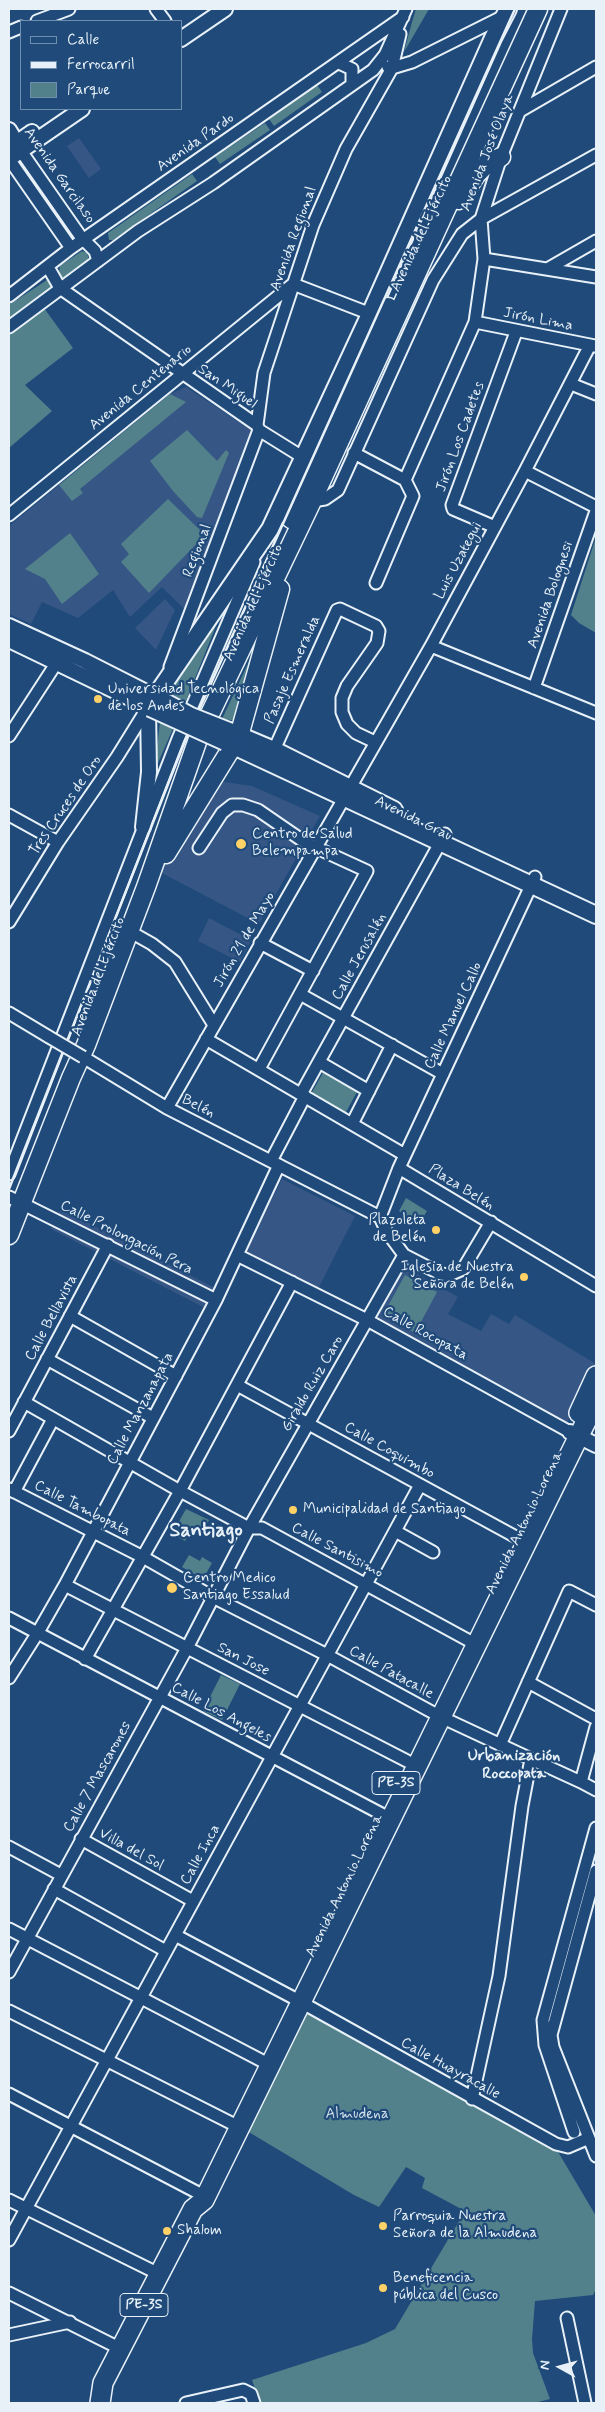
<!DOCTYPE html>
<meta charset="utf-8">
<style>
body{margin:0}
#map{position:relative;width:605px;height:2412px;overflow:hidden;background:#1f4a7a;font-family:Mynerve,sans-serif}
canvas{display:block}
.frame{position:absolute;inset:0;border:10px solid #e8f1f8;pointer-events:none}
.legend{position:absolute;left:20px;top:20px;width:162px;height:90px;box-sizing:border-box;background:#1f4a7a;border:1px solid #6f8dac;margin:0;padding:6px 9px;list-style:none;font-size:15px;color:#e8f1f8}
.legend li{display:flex;align-items:center;gap:10px;height:25px}
.legend b{width:25px;border:1px solid #6f8dac}
.north{position:absolute;left:535px;top:2342px;width:50px;height:50px;-webkit-text-stroke:4px #1f4a7a;paint-order:stroke;rotate:277deg;font-size:14px;font-weight:700;line-height:20px;text-align:center;color:#e8f1f8}
.north::after{content:'';display:block;margin:auto;width:18px;height:22px;background:#e8f1f8;clip-path:polygon(50% 0,100% 100%,50% 72%,0 100%)}
</style>
<div id="map">
<canvas width="605" height="2412"></canvas>
<div class="frame"></div>
<ul class="legend">
<li><b style="height:6px;background:#1f4a7a"></b>Calle</li>
<li><b style="height:6px;background:#e8f1f8"></b>Ferrocarril</li>
<li><b style="height:14px;background:#52818b"></b>Parque</li>
</ul>
<div class="north">N</div>
</div>
<script>
const ctx = document.querySelector('canvas').getContext('2d');
ctx.lineJoin = 'round';
function fill(path, color) {
  ctx.fillStyle = color;
  ctx.fill(path, 'evenodd');
}
function toPath(rows) {
  const path = new Path2D();
  for (const r of rows) {
    path.moveTo(r[0], r[1]);
    for (let i = 2; i < r.length; i += 2) path.lineTo(r[i], r[i + 1]);
  }
  return path;
}
function stroke(path, color, width, dash) {
  ctx.strokeStyle = color;
  ctx.lineWidth = width;
  ctx.lineCap = dash ? 'butt' : 'round';
  ctx.setLineDash(dash || []);
  ctx.stroke(path);
}
function drawText(font, color, halo, rows, align = 'center') {
  ctx.font = font + ' Mynerve,sans-serif';
  ctx.lineWidth = 4.5;
  ctx.setLineDash([]);
  ctx.textBaseline = 'middle';
  ctx.strokeStyle = halo;
  ctx.fillStyle = color;
  for (const [text, x, y, turn = 0] of rows) {
    ctx.save();
    ctx.translate(x, y);
    ctx.rotate((+turn || 0) * Math.PI / 180);
    ctx.textAlign = isNaN(turn) ? turn : align;
    if (halo) ctx.strokeText(text, 0, 0);
    ctx.fillText(text, 0, 0);
    ctx.restore();
  }
}
fill(toPath([
 [79,138,101,169,89,178,67,146],
 [186,387,253,431,184,609,162,587,130,617,113,590,78,618,42,602,31,624,9,614,9,526,170,394],
 [165,599,175,610,156,650,135,628],
 [218,781,252,786,320,816,259,924,160,872],
 [209,918,251,940,240,962,198,941],
 [282,1179,355,1216,318,1289,245,1253],
 [61,1209,217,1289,207,1309,51,1229],
 [402,1265,458,1297,448,1314,481,1331,491,1314,509,1324,515,1315,596,1364,566,1425,373,1319]
]), '#365785');
fill(toPath([
 [416,9,429,9,404,52,412,22],
 [317,85,322,92,274,126,269,119],
 [265,123,270,130,220,164,215,157],
 [192,174,197,181,113,240,109,240,108,233],
 [82,251,87,253,89,260,85,266,65,278,58,277,60,266],
 [47,280,52,282,51,289,9,319,9,305],
 [44,308,73,348,25,385,52,411,9,448,9,333],
 [170,394,186,402,80,489,83,493,72,501,59,485],
 [187,430,217,461,226,450,229,453,202,518,197,517,173,491,150,461],
 [168,499,205,535,149,593,121,562,129,554,121,544],
 [70,533,99,574,62,604,45,579,25,569],
 [596,537,596,633,579,623,571,615],
 [220,616,185,703,170,692],
 [267,623,238,721,222,719],
 [160,722,175,724,154,772],
 [324,1071,358,1090,345,1114,311,1094],
 [406,1198,427,1211,419,1224,399,1211],
 [405,1275,437,1292,415,1333,383,1315],
 [186,1509,209,1520,202,1534,191,1529,185,1541,172,1534],
 [189,1555,200,1561,202,1557,212,1563,203,1579,182,1567],
 [221,1675,240,1684,222,1720,203,1711],
 [307,2006,554,2145,596,2216,596,2289,593,2295,535,2301,532,2339,533,2353,550,2399,534,2403,260,2403,252,2380,366,2343,395,2329,465,2211,422,2188,425,2178,406,2167,379,2207,354,2195,247,2131]
]), '#52818b');
const minor = toPath([
 [156,9,165,21],
 [37,21,69,9],
 [9,32,21,27],
 [339,63,352,69,352,84],
 [388,67,392,68,412,62,504,16],
 [520,111,596,67],
 [21,151,81,237,95,251,98,261],
 [9,159,71,248],
 [484,259,596,277],
 [48,267,60,288,257,425,259,430,304,458],
 [549,268,596,241],
 [9,296,71,248,403,17],
 [475,322,595,346],
 [9,327,138,231,213,183,373,70,385,55,406,9],
 [571,384,596,394],
 [257,425,264,373,313,225,346,149,392,68,400,34],
 [354,453,405,480,413,496,376,583],
 [525,471,596,507],
 [405,480,475,322,484,259,481,219,596,155],
 [312,501,325,499,338,490,433,280,462,234,481,219,501,157,561,9],
 [9,515,293,284,376,316],
 [495,527,453,509,452,505,516,332],
 [431,646,596,713],
 [170,667,259,430],
 [534,688,596,511],
 [9,736,61,656],
 [274,750,337,610,340,609,376,626,379,631,377,643,347,686,342,698,342,712,347,724,356,733,375,742],
 [9,815,58,842],
 [199,848,222,813,232,805,243,805,258,810,306,843,367,871,259,1069],
 [9,922,58,842,117,757,148,707],
 [129,931,152,944,175,962,214,1025],
 [260,943,313,971],
 [300,994,443,1074],
 [9,1013,49,1037],
 [206,1039,405,1155],
 [83,1057,167,1108,380,1217],
 [319,1062,369,1091],
 [301,1094,445,834],
 [167,1108,431,646,525,471,590,345],
 [352,1124,392,1045],
 [271,1161,305,1096],
 [399,1168,596,1286],
 [9,1174,178,739,254,562],
 [9,1197,216,1300],
 [491,1222,463,1269,449,1275,441,1274,404,1255,387,1232,380,1217,399,1168,535,877],
 [237,1255,367,1320,570,1432],
 [70,1316,176,1376],
 [47,1359,153,1418],
 [237,1385,527,1543],
 [24,1402,180,1491,249,1528,262,1528,477,1645],
 [9,1431,108,1245],
 [9,1489,141,1556,213,1597,327,1655,441,1717,531,1759,522,1806,499,1976,472,2099],
 [14,1492,53,1419],
 [395,1531,433,1552],
 [65,1585,407,1761],
 [9,1618,391,1819],
 [85,1659,180,1491,292,1282],
 [9,1678,37,1634,65,1585,216,1300,279,1165],
 [528,1682,596,1719],
 [500,1745,569,1591,596,1605],
 [531,1759,581,1782,596,1727],
 [581,1782,596,1790],
 [81,1839,193,1901],
 [9,1847,61,1875],
 [596,1871,551,2035,553,2047,596,2156],
 [54,1889,166,1951],
 [9,1929,270,2065],
 [175,1935,290,1996,556,2144,568,2147,589,2138],
 [9,1972,187,1648,249,1528,404,1255],
 [9,2011,239,2127],
 [9,2094,206,2197],
 [574,2132,545,2045,543,2020,596,1828],
 [9,2200,159,2274],
 [9,2240,420,1485],
 [9,2293,121,2349],
 [567,2318,585,2403],
 [9,2335,70,2322],
 [186,2403,243,2390,251,2394,254,2403]
]);
const tertiary = toPath([
 [181,39,225,9],
 [9,130,21,150],
 [9,148,32,132],
 [9,159,82,109],
 [9,626,85,661,156,697],
 [9,640,150,708],
 [143,827,149,772,148,707],
 [570,1432,596,1445]
]);
const secondary = toPath([
 [148,707,270,529,370,314,493,38,508,9],
 [229,731,274,750,394,810],
 [225,742,596,915]
]);
const primary = toPath([
 [459,200,476,175,488,163,501,157],
 [291,519,388,307],
 [166,854,239,736,280,589],
 [9,1235,71,1078,86,1045,146,887,198,739,312,501,538,9]
]);
const trunk = toPath([
 [579,1413,596,1376],
 [100,2403,103,2383,193,2209,204,2200,596,1401]
]);
stroke(minor, '#e8f1f8', 15);
stroke(tertiary, '#e8f1f8', 18);
stroke(secondary, '#e8f1f8', 20);
stroke(primary, '#e8f1f8', 21);
stroke(trunk, '#e8f1f8', 22);
stroke(minor, '#1f4a7a', 11);
stroke(tertiary, '#1f4a7a', 14);
stroke(secondary, '#1f4a7a', 16);
stroke(primary, '#1f4a7a', 18);
stroke(trunk, '#1f4a7a', 19);
stroke(toPath([
 [9,1189,185,741,515,9]
]), '#e8f1f8', 2.5);
const minorBridge = toPath([
 [49,1037,83,1057]
]);
const secondaryBridge = toPath([
 [156,697,191,716,229,731],
 [150,708,225,742]
]);
stroke(minorBridge, '#e8f1f8', 15, []);
stroke(secondaryBridge, '#e8f1f8', 20, []);
stroke(minorBridge, '#1f4a7a', 11);
stroke(secondaryBridge, '#1f4a7a', 16);
for (const [x, y, r, color] of [
 [98,699,5,"#ffd166"],
 [241,844,6,"#ffd166"],
 [436,1230,5,"#ffd166"],
 [524,1277,5,"#ffd166"],
 [293,1510,5,"#ffd166"],
 [172,1588,6,"#ffd166"],
 [383,2226,5,"#ffd166"],
 [167,2231,5,"#ffd166"],
 [383,2288,5,"#ffd166"]
]) {
  const dot = new Path2D();
  dot.arc(x, y, r, 0, 2 * Math.PI);
  ctx.fillStyle = color;
  ctx.fill(dot);
  stroke(dot, '#1f4a7a', 2);
}
for (const [x, y, w] of [
 [396,1783,48],
 [144,2305,48]
]) {
  const box = new Path2D();
  box.roundRect(x - w / 2, y - 11.5, w, 23, 4);
  ctx.fillStyle = '#1f4a7a';
  ctx.fill(box);
  stroke(box, '#e8f1f8', 1);
}
drawText('bold 14px', '#e8f1f8', null, [
 ["PE-3S",396,1783],
 ["PE-3S",144,2305]
]);
drawText('15px', '#e8f1f8', '#1f4a7a', [
 ["Avenida Pardo",196,143,-35],
 ["Avenida José Olaya",488,153,-69],
 ["Avenida Garcilaso",59,176,55],
 ["Avenida del Ejército",422,234,-65],
 ["Avenida Regional",294,239,-70],
 ["Jirón Lima",538,320,11],
 ["San Miguel",227,387,34],
 ["Avenida Centenario",141,388,-39],
 ["Jirón Los Cadetes",461,437,-70],
 ["Regional",198,551,-69],
 ["Luis Uzategui",459,561,-62],
 ["Avenida Bolognesi",551,595,-71],
 ["Avenida del Ejército",254,603,-66],
 ["Pasaje Esmeralda",293,670,-66],
 ["Tres Cruces de Oro",66,806,-56],
 ["Avenida Grau",413,819,26],
 ["Jirón 21 de Mayo",245,940,-60],
 ["Calle Jerusalén",360,957,-61],
 ["Avenida del Ejército",99,977,-69],
 ["Calle Manuel Callo",454,1016,-65],
 ["Belén",198,1107,27],
 ["Plaza Belén",461,1188,32],
 ["Calle Prolongación Pera",126,1238,27],
 ["Calle Bellavista",52,1318,-62],
 ["Calle Rocopata",425,1334,29],
 ["Giraldo Ruiz Caro",313,1384,-60],
 ["Calle Manzanapata",141,1409,-62],
 ["Calle Coquimbo",389,1451,29],
 ["Calle Tambopata",82,1509,27],
 ["Avenida Antonio Lorena",525,1523,-64],
 ["Calle Santisimo",337,1551,28],
 ["San Jose",243,1660,27],
 ["Calle Patacalle",391,1673,29],
 ["Calle Los Angeles",221,1713,28],
 ["Calle 7 Mascarones",98,1777,-61],
 ["Villa del Sol",131,1850,29],
 ["Calle Inca",201,1855,-61],
 ["Avenida Antonio Lorena",345,1886,-64],
 ["Calle Huayracalle",450,2069,29]
]);
drawText('15px', '#e8f1f8', '#1f4a7a', [
 ["Universidad Tecnológica",108,690],
 ["de los Andes",108,707],
 ["Centro de Salud",252,835],
 ["Belempampa",252,852],
 ["Plazoleta",426,1221,"right"],
 ["de Belén",426,1238,"right"],
 ["Iglesia de Nuestra",514,1268,"right"],
 ["Señora de Belén",514,1285,"right"],
 ["Municipalidad de Santiago",303,1510],
 ["Centro Medico",183,1579],
 ["Santiago Essalud",183,1596],
 ["Parroquia Nuestra",393,2217],
 ["Señora de la Almudena",393,2234],
 ["Shalom",177,2231],
 ["Beneficencia",393,2279],
 ["pública del Cusco",393,2296]
], 'left');
drawText('15px', '#d2e0e8', '#1f4a7a', [
 ["Almudena",357,2115]
]);
drawText('bold 16px', '#e8f1f8', '#1f4a7a', [
 ["Urbanización",514,1757],
 ["Roccopata",514,1775]
]);
drawText('bold 20px', '#e8f1f8', '#1f4a7a', [
 ["Santiago",206,1532]
]);
</script>
